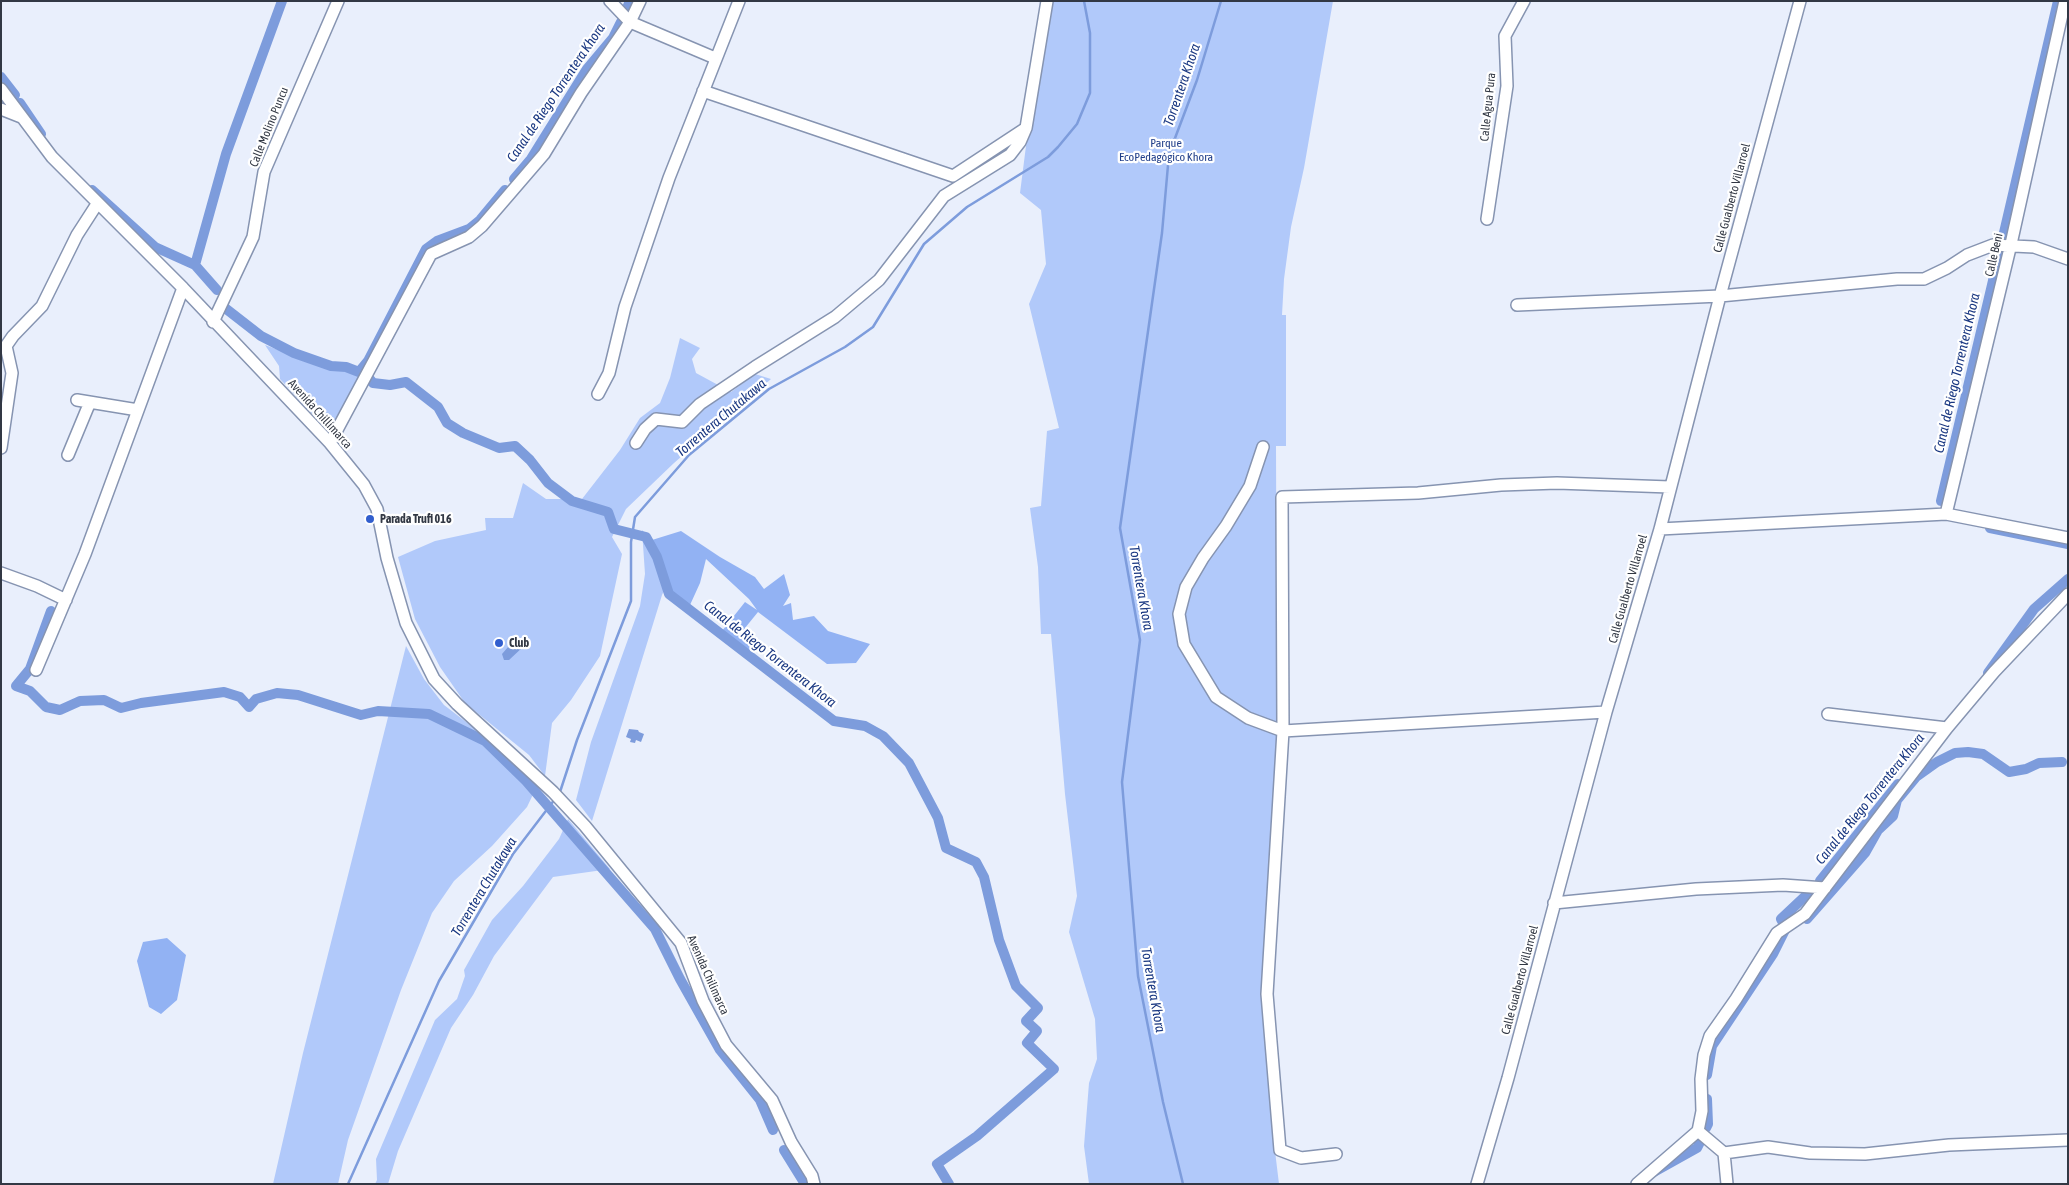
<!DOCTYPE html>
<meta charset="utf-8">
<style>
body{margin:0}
#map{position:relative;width:2069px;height:1185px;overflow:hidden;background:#e9effc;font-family:"Asap Condensed",sans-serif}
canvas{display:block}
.frame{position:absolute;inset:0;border:2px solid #323844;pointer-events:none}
</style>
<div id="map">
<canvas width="2069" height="1185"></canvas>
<div class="frame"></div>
</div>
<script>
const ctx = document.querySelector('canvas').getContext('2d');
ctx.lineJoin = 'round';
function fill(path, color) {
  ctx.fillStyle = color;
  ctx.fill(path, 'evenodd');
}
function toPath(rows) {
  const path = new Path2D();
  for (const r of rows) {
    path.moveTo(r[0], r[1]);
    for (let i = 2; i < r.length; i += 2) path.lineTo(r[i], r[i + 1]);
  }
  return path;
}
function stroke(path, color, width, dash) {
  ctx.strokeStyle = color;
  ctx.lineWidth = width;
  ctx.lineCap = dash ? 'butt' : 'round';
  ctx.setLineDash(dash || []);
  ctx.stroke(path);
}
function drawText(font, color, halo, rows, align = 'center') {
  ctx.font = font + ' "Asap Condensed",sans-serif';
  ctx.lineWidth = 4.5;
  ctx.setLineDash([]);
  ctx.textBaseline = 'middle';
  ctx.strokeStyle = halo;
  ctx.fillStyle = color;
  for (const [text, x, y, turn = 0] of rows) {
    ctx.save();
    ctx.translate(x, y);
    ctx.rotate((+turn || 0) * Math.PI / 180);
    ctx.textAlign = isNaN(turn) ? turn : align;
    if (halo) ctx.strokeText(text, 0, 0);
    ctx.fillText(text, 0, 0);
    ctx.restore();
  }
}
fill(toPath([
 [1053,1,1333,1,1304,168,1291,227,1284,279,1282,315,1286,315,1286,446,1276,446,1277,725,1264,994,1275,1151,1279,1184,1089,1184,1084,1146,1089,1083,1097,1059,1095,1019,1069,932,1077,896,1065,794,1051,634,1041,634,1038,567,1030,508,1041,506,1047,431,1059,428,1029,304,1046,264,1041,210,1020,193,1026,146,1046,46],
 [680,338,700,348,692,359,696,373,731,392,755,374,771,379,674,463,626,509,612,537,622,554,600,656,571,700,552,723,545,776,529,755,465,703,440,667,415,619,398,557,435,541,486,530,485,518,513,518,523,483,546,499,582,499,620,450,640,418,660,403,670,378],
 [265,345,330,369,348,371,359,377,335,424,330,428,324,426,280,379,279,366],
 [642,530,652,540,668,582,662,595,592,821,576,800,591,742,640,606,645,574],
 [406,646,424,679,444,705,487,738,537,786,527,807,492,846,454,881,432,913,401,990,348,1140,338,1184,273,1184,303,1053],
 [568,819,610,869,553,877,494,956,473,995,451,1028,398,1151,388,1184,375,1184,377,1180,376,1159,435,1020,457,999,465,976,464,970,492,920,523,886,559,839]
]), '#b1c9fa');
fill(toPath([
 [681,531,720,557,755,577,764,589,784,574,790,595,783,606,791,603,793,620,814,616,828,631,870,644,856,663,827,664,758,612,745,628,755,645,749,651,722,631,745,602,757,610,749,599,706,559,700,583,690,605,671,590,652,540],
 [167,938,186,955,177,1000,161,1014,149,1007,137,961,143,942]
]), '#92b2f3');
fill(toPath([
 [518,638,522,639,524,646,509,660,504,660,502,654,515,639],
 [629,729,638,730,639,732,644,734,641,742,636,740,635,743,630,742,631,739,626,737]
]), '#7d9cdc');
stroke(toPath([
 [559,795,577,740,631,601,631,542,635,517,689,455,769,389,845,347,873,327,924,244,967,207,1048,157,1058,147,1077,124,1090,93,1090,33,1084,1],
 [348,1184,439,981,513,854,555,799],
 [1183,1184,1163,1102,1138,976,1122,782,1140,640,1120,528,1162,233,1169,154,1197,80,1221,1]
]), '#7d9cdc', 2.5);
stroke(toPath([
 [627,8,630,1],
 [1,77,15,95],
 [20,103,41,134],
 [514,179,531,159,587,69,613,38,621,22],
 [92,190,155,247,195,265,217,290],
 [2003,237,2058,1],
 [195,265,226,154,282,1],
 [225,308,261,336,294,353,331,366,346,367,359,372,368,361,426,249,437,241,469,229,480,220,505,190],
 [368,377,373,383,390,385,406,382,438,407,447,423,463,433,499,448,515,446,530,460,548,483,572,501,608,512,614,529,646,537,657,557,669,594,834,721,865,726,883,736,909,763,938,818,946,848,976,862,984,877,999,940,1016,986,1038,1008,1026,1021,1037,1031,1027,1043,1054,1069,977,1136,937,1164,949,1184],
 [1941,501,2000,251],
 [1990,528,2068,544],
 [51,611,30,669,16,686,30,691,46,707,60,710,80,701,104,700,121,708,141,703,224,692,240,697,249,707,256,699,277,693,298,695,361,715,378,711,429,714,485,741,526,781,655,929,680,979,720,1050,760,1100,773,1130],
 [1988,673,2034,609,2068,579],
 [1820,881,1898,784],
 [1807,919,1865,853,1878,830,1893,816,1897,800,1916,777,1937,762,1955,753,1968,752,1983,754,2009,772,2026,769,2039,763,2062,762],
 [1782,921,1781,919,1814,888],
 [1707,1075,1712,1046,1773,954,1786,928,1789,926],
 [1706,1128,1708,1124,1707,1099],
 [784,1150,805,1184],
 [1654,1172,1697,1148,1700,1142]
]), '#7d9cdc', 10);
const minor = toPath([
 [610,1,630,22,715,58],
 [1,89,52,157,183,288,330,443,364,485,377,509,387,558,406,623,434,679,457,704,553,792,585,826,681,943,703,1001,726,1045,772,1100,791,1142,812,1176,814,1184],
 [703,91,953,176,1026,128],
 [1,109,21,117],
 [1487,219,1507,86,1505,36,1524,1],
 [1517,305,1720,296,1897,279,1924,279,1947,268,1967,255,1993,245,2034,247,2068,259],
 [213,322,253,237,264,172,338,1],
 [598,394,609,373,625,307,669,178,739,1],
 [77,400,138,410],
 [330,443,431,254,469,237,482,226,544,154,581,93,630,22,640,1],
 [636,443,645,429,656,419,682,422,700,404,755,367,835,317,879,280,944,196,1010,155,1020,142,1026,128,1047,1],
 [1263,447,1250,486,1226,526,1203,558,1186,587,1179,614,1184,644,1216,697,1248,718,1283,731,1606,712],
 [1,448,12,373,6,346,13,336,42,306,77,235,97,204],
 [68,455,90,402],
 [1946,514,2011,244,2065,1],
 [1660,529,1946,514,2068,538],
 [1,573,37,586,66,600],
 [36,670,85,554,183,288],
 [1828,714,1947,728],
 [1554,903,1696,889,1783,885,1825,888],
 [1698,1131,1724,1153,1727,1184],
 [1724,1153,1768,1147,1810,1153,1865,1154,1949,1145,2068,1140],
 [1336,1154,1301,1158,1280,1150,1267,994,1283,731,1282,497,1418,493,1501,485,1557,483,1670,487],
 [1477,1184,1508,1078,1606,712,1660,529,1720,296,1800,1],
 [1637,1184,1698,1131,1702,1111,1701,1079,1704,1055,1710,1036,1736,999,1777,933,1805,914,1947,728,1994,672,2068,594]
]);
stroke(minor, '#8694b1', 14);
stroke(minor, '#fff', 11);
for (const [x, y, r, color] of [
 [370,519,5,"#315ece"],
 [499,643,5,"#315ece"]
]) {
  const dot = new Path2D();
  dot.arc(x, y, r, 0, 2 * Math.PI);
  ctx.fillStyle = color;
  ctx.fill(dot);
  stroke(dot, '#fff', 2);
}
drawText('12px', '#323844', '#fff', [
 ["Calle Agua Pura",1488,107,-84],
 ["Calle Molino Puncu",269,127,-68],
 ["Calle Gualberto Villarroel",1732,198,-75],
 ["Calle Beni",1994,255,-77],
 ["Avenida Chillimarca",320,414,48],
 ["Calle Gualberto Villarroel",1628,589,-74],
 ["Avenida Chilimarca",708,975,66],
 ["Calle Gualberto Villarroel",1520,980,-75]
]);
drawText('12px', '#203e89', '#fff', [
 ["Parque",1166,143],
 ["EcoPedagógico Khora",1166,157]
]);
drawText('bold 12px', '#323844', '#fff', [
 ["Parada Trufi 016",380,519],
 ["Club",509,643]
], 'left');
drawText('italic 14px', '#1a3882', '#fff', [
 ["Torrentera Khora",1182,85,-71],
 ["Canal de Riego Torrentera Khora",556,93,-56],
 ["Canal de Riego Torrentera Khora",1957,373,-77],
 ["Torrentera Chutakawa",721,418,-40],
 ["Torrentera Khora",1141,588,80],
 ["Canal de Riego Torrentera Khora",770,654,38],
 ["Canal de Riego Torrentera Khora",1870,799,-51],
 ["Torrentera Chutakawa",484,887,-59],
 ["Torrentera Khora",1153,990,80]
]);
</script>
